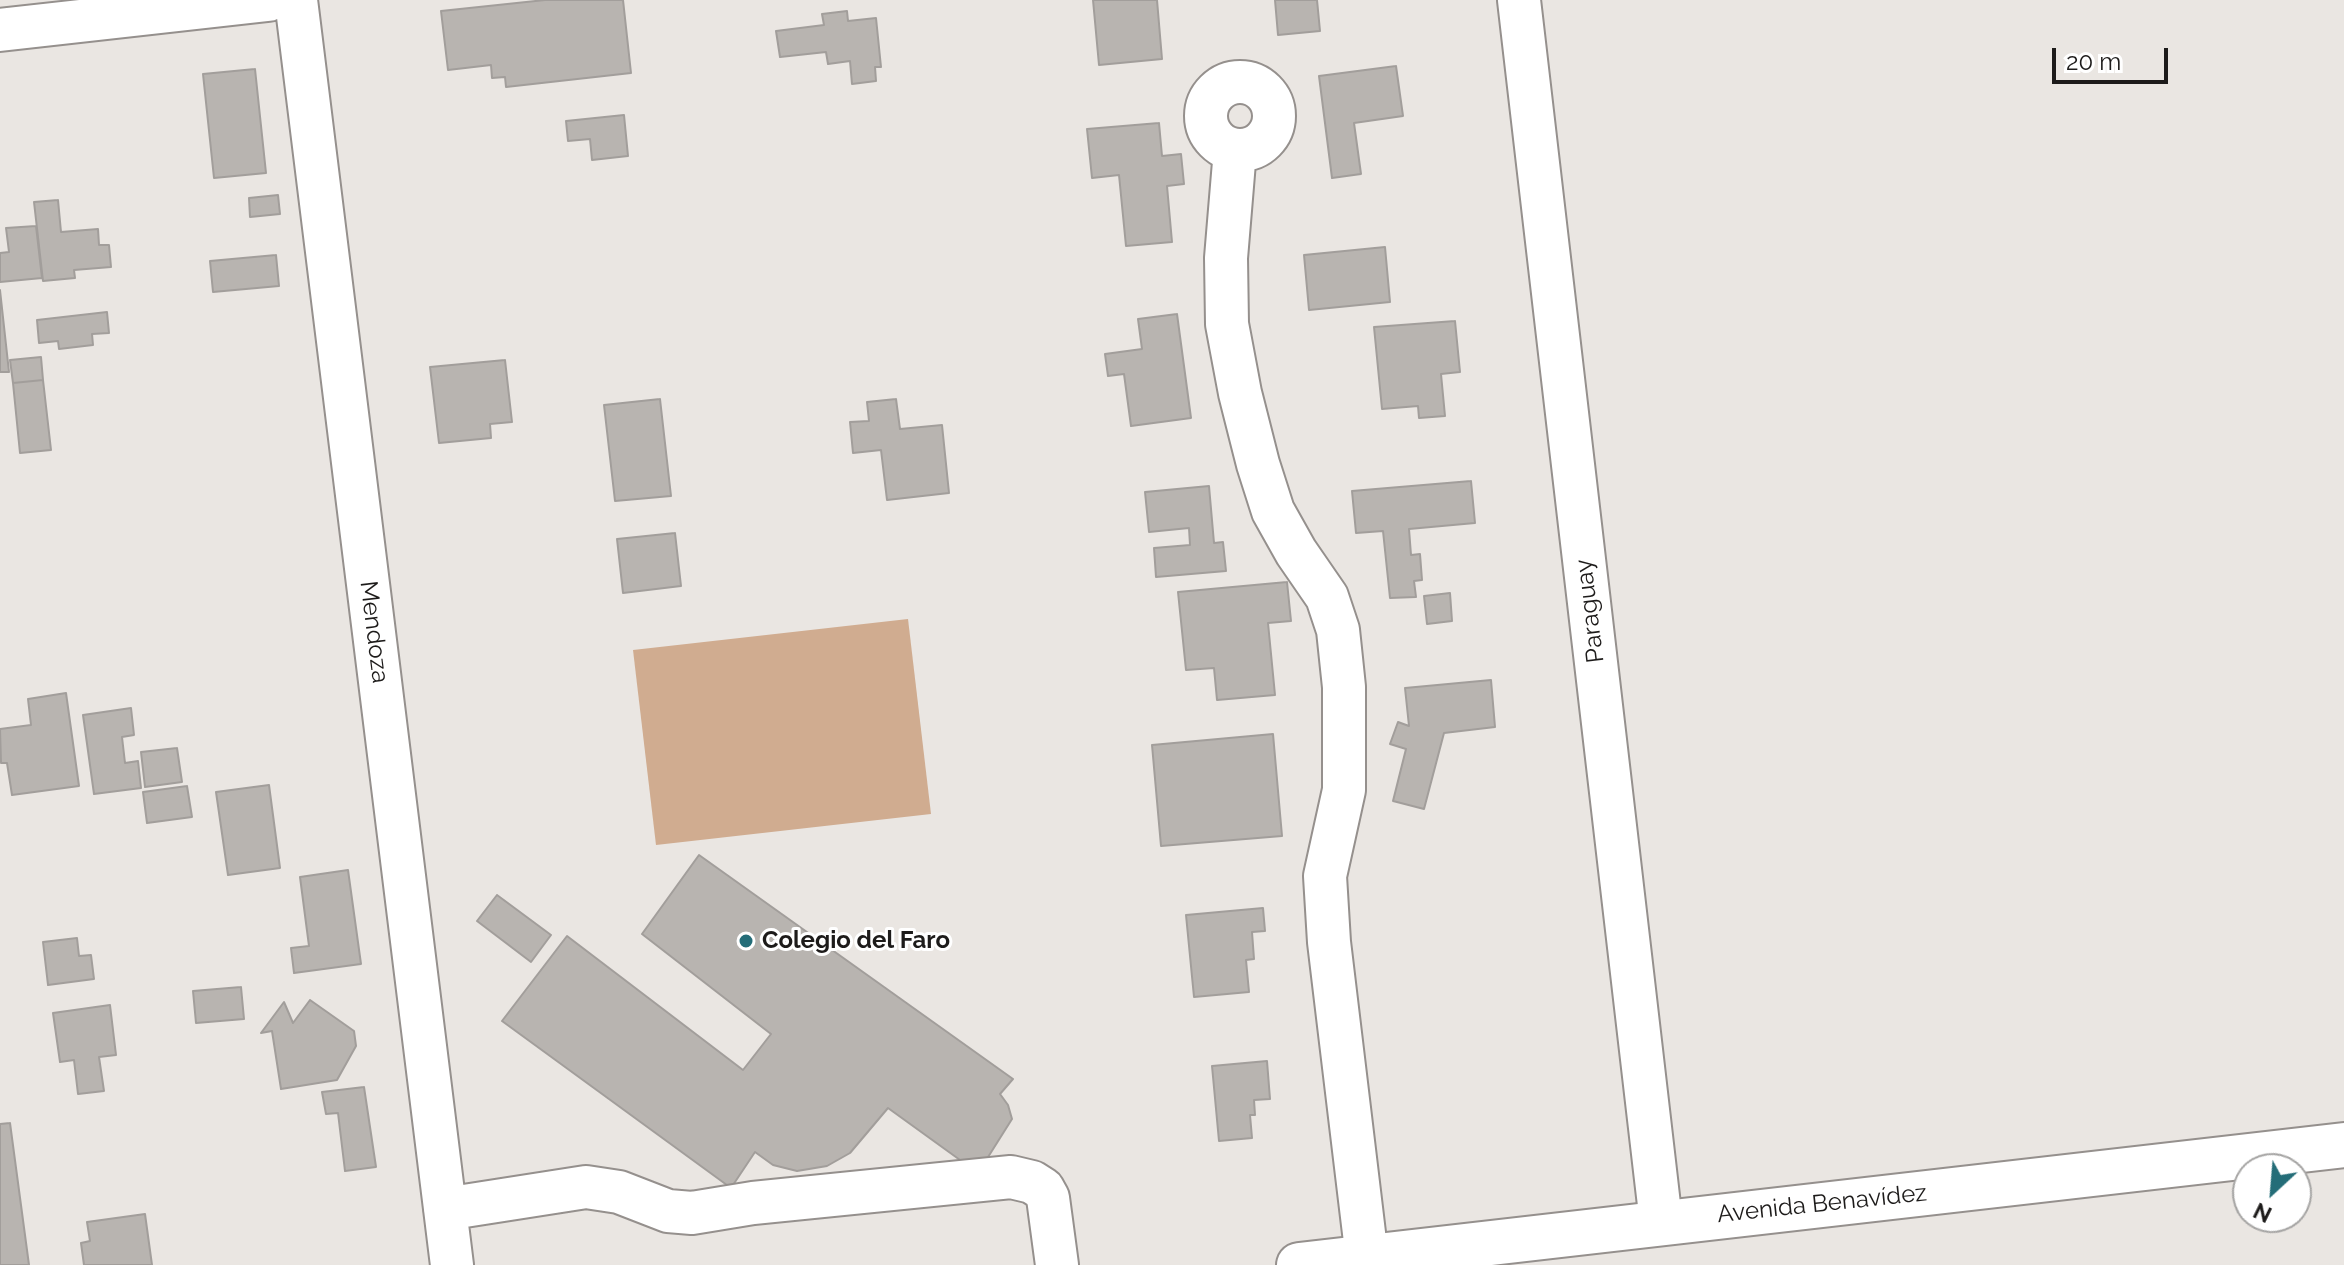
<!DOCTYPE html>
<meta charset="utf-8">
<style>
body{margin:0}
#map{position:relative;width:2344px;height:1265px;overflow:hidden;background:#eae6e2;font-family:Raleway,sans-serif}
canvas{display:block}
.north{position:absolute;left:2232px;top:1153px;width:80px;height:80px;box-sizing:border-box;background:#fff;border:2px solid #a5a4a3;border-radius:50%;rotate:206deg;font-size:22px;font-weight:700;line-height:32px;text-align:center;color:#1d1b1a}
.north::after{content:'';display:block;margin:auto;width:28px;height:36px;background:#246d78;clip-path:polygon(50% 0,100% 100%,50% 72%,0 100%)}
.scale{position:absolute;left:2052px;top:48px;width:116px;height:36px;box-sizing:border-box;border:4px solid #1d1b1a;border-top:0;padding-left:10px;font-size:24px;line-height:28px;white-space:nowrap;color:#1d1b1a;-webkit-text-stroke:6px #fff;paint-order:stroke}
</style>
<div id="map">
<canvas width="2344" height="1265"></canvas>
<div class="north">N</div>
<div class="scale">20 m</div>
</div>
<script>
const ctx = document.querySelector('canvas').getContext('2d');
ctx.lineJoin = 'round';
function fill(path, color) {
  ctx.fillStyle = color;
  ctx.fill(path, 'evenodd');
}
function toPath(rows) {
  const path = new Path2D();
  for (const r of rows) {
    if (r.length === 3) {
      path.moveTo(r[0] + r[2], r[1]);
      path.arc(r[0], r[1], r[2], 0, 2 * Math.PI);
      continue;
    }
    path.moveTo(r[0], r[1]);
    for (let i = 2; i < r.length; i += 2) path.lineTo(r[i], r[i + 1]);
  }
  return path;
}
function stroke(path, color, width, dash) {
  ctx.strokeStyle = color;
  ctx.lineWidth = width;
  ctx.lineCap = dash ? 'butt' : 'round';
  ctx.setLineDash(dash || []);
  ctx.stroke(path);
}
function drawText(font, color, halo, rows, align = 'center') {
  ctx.font = font + ' Raleway,sans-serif';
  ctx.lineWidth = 6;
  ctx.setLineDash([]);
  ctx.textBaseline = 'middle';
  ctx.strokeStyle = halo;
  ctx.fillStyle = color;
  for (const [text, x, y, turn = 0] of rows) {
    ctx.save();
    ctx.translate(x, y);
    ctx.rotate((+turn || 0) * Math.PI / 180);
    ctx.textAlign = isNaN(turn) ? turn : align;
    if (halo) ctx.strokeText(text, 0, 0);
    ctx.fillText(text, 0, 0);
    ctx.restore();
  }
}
fill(toPath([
 [908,619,931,814,656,845,633,650]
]), '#d0ac90');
const building = toPath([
 [545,0,623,0,631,73,506,87,505,77,492,78,491,65,448,70,441,11,545,0],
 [1093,0,1157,0,1162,59,1099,65,1093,0],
 [1275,0,1317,0,1320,31,1278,35,1275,0],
 [847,11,848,21,876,18,881,67,875,67,876,81,852,84,850,61,828,64,826,52,780,57,776,31,824,25,822,14,847,11],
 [1396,66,1403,116,1354,123,1361,174,1332,178,1319,76,1396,66],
 [255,69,266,173,214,178,203,74,255,69],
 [624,115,628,156,592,160,590,139,568,141,566,121,624,115],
 [1159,123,1162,156,1181,154,1184,184,1167,186,1172,242,1126,246,1119,175,1092,178,1087,129,1159,123],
 [278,195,280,214,250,217,249,198,278,195],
 [58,200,61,232,98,229,99,245,109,245,111,267,74,270,75,278,43,281,34,202,58,200],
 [36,226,42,278,0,282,0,253,9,252,6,228,36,226],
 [1385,247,1390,302,1309,310,1304,255,1385,247],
 [276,255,279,286,213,292,210,261,276,255],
 [0,290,9,372,0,372,0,290],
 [107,312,109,333,92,334,93,345,59,349,58,341,39,343,37,320,107,312],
 [1177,314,1191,418,1131,426,1124,374,1108,376,1105,354,1142,349,1138,319,1177,314],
 [1455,321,1460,372,1441,374,1445,416,1419,418,1418,406,1382,409,1374,327,1455,321],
 [41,357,43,380,13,383,10,360,41,357],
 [505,360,512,422,490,424,491,438,439,443,430,367,505,360],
 [43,380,51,450,20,453,13,383,43,380],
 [660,399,671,496,615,501,604,405,660,399],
 [896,399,900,429,942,425,949,493,887,500,881,450,853,453,850,422,869,421,867,402,896,399],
 [1471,481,1475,523,1409,529,1411,555,1420,554,1422,580,1414,581,1416,597,1390,598,1383,531,1356,533,1352,491,1471,481],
 [1209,486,1214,543,1223,542,1226,571,1156,577,1154,548,1190,545,1189,528,1149,532,1145,492,1209,486],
 [675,533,681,586,623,593,617,539,675,533],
 [1287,582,1291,621,1268,623,1275,695,1217,700,1214,668,1186,670,1178,592,1287,582],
 [1450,593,1452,621,1427,624,1424,596,1450,593],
 [1491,680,1495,727,1444,733,1424,809,1393,801,1406,749,1390,744,1398,722,1409,726,1405,688,1491,680],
 [66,693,79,786,12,795,7,763,1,763,0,729,31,725,28,699,66,693],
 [131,708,134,735,122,737,125,763,138,761,141,788,94,794,83,715,131,708],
 [1273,734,1282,836,1161,846,1152,745,1273,734],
 [177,748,182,782,145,787,141,752,177,748],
 [269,785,280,868,228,875,216,792,269,785],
 [187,786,192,817,147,823,143,792,187,786],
 [699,855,1013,1079,1000,1094,1008,1105,1012,1119,978,1173,888,1108,850,1153,827,1166,797,1171,773,1165,755,1152,731,1188,502,1021,567,936,743,1070,771,1034,642,934,699,855],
 [348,870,361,964,294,973,291,948,309,946,300,877,348,870],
 [497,895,551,935,531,962,477,921,497,895],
 [1263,908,1265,931,1252,932,1254,959,1246,960,1249,992,1194,997,1186,915,1263,908],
 [77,938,79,956,91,955,94,979,48,985,43,942,77,938],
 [241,987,244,1019,196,1023,193,991,241,987],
 [310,1000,354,1031,356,1046,337,1080,281,1089,272,1031,261,1033,284,1002,293,1023,310,1000],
 [110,1005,116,1055,99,1057,104,1091,78,1094,74,1060,60,1062,53,1013,110,1005],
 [1267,1061,1270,1099,1254,1100,1255,1115,1250,1115,1252,1138,1219,1141,1212,1066,1267,1061],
 [364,1087,376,1167,345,1171,338,1113,326,1114,322,1092,364,1087],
 [10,1123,29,1265,0,1265,0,1124,10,1123],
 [145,1214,152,1265,84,1265,81,1243,90,1241,87,1222,145,1214]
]);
fill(building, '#b8b4b0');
stroke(building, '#a29e9b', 2);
const minor = toPath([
 [296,0,452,1265],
 [1519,0,1661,1222],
 [0,30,268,0],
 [1240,116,34],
 [1235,150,1226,258,1227,324,1240,393,1258,464,1273,511,1296,552,1327,597,1338,630,1344,687,1344,790,1325,876,1329,942,1367,1258],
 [445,1209,586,1187,619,1192,668,1211,692,1213,753,1203,1011,1177,1032,1182,1043,1189,1048,1198,1057,1265]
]);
const major = toPath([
 [1299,1265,2344,1145]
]);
stroke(minor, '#95908d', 46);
stroke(major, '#95908d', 48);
stroke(minor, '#fff', 42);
stroke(major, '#fff', 44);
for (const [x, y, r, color] of [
 [746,941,8,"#246d78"]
]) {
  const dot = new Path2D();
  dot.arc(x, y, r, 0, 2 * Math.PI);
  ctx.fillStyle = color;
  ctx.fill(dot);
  stroke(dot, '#fff', 3);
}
drawText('24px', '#1d1b1a', '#fff', [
 ["Paraguay",1590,611,-97],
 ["Mendoza",374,632,83],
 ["Avenida Benavídez",1822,1204,-6]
]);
drawText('bold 24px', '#1d1b1a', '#fff', [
 ["Colegio del Faro",762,941]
], 'left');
</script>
